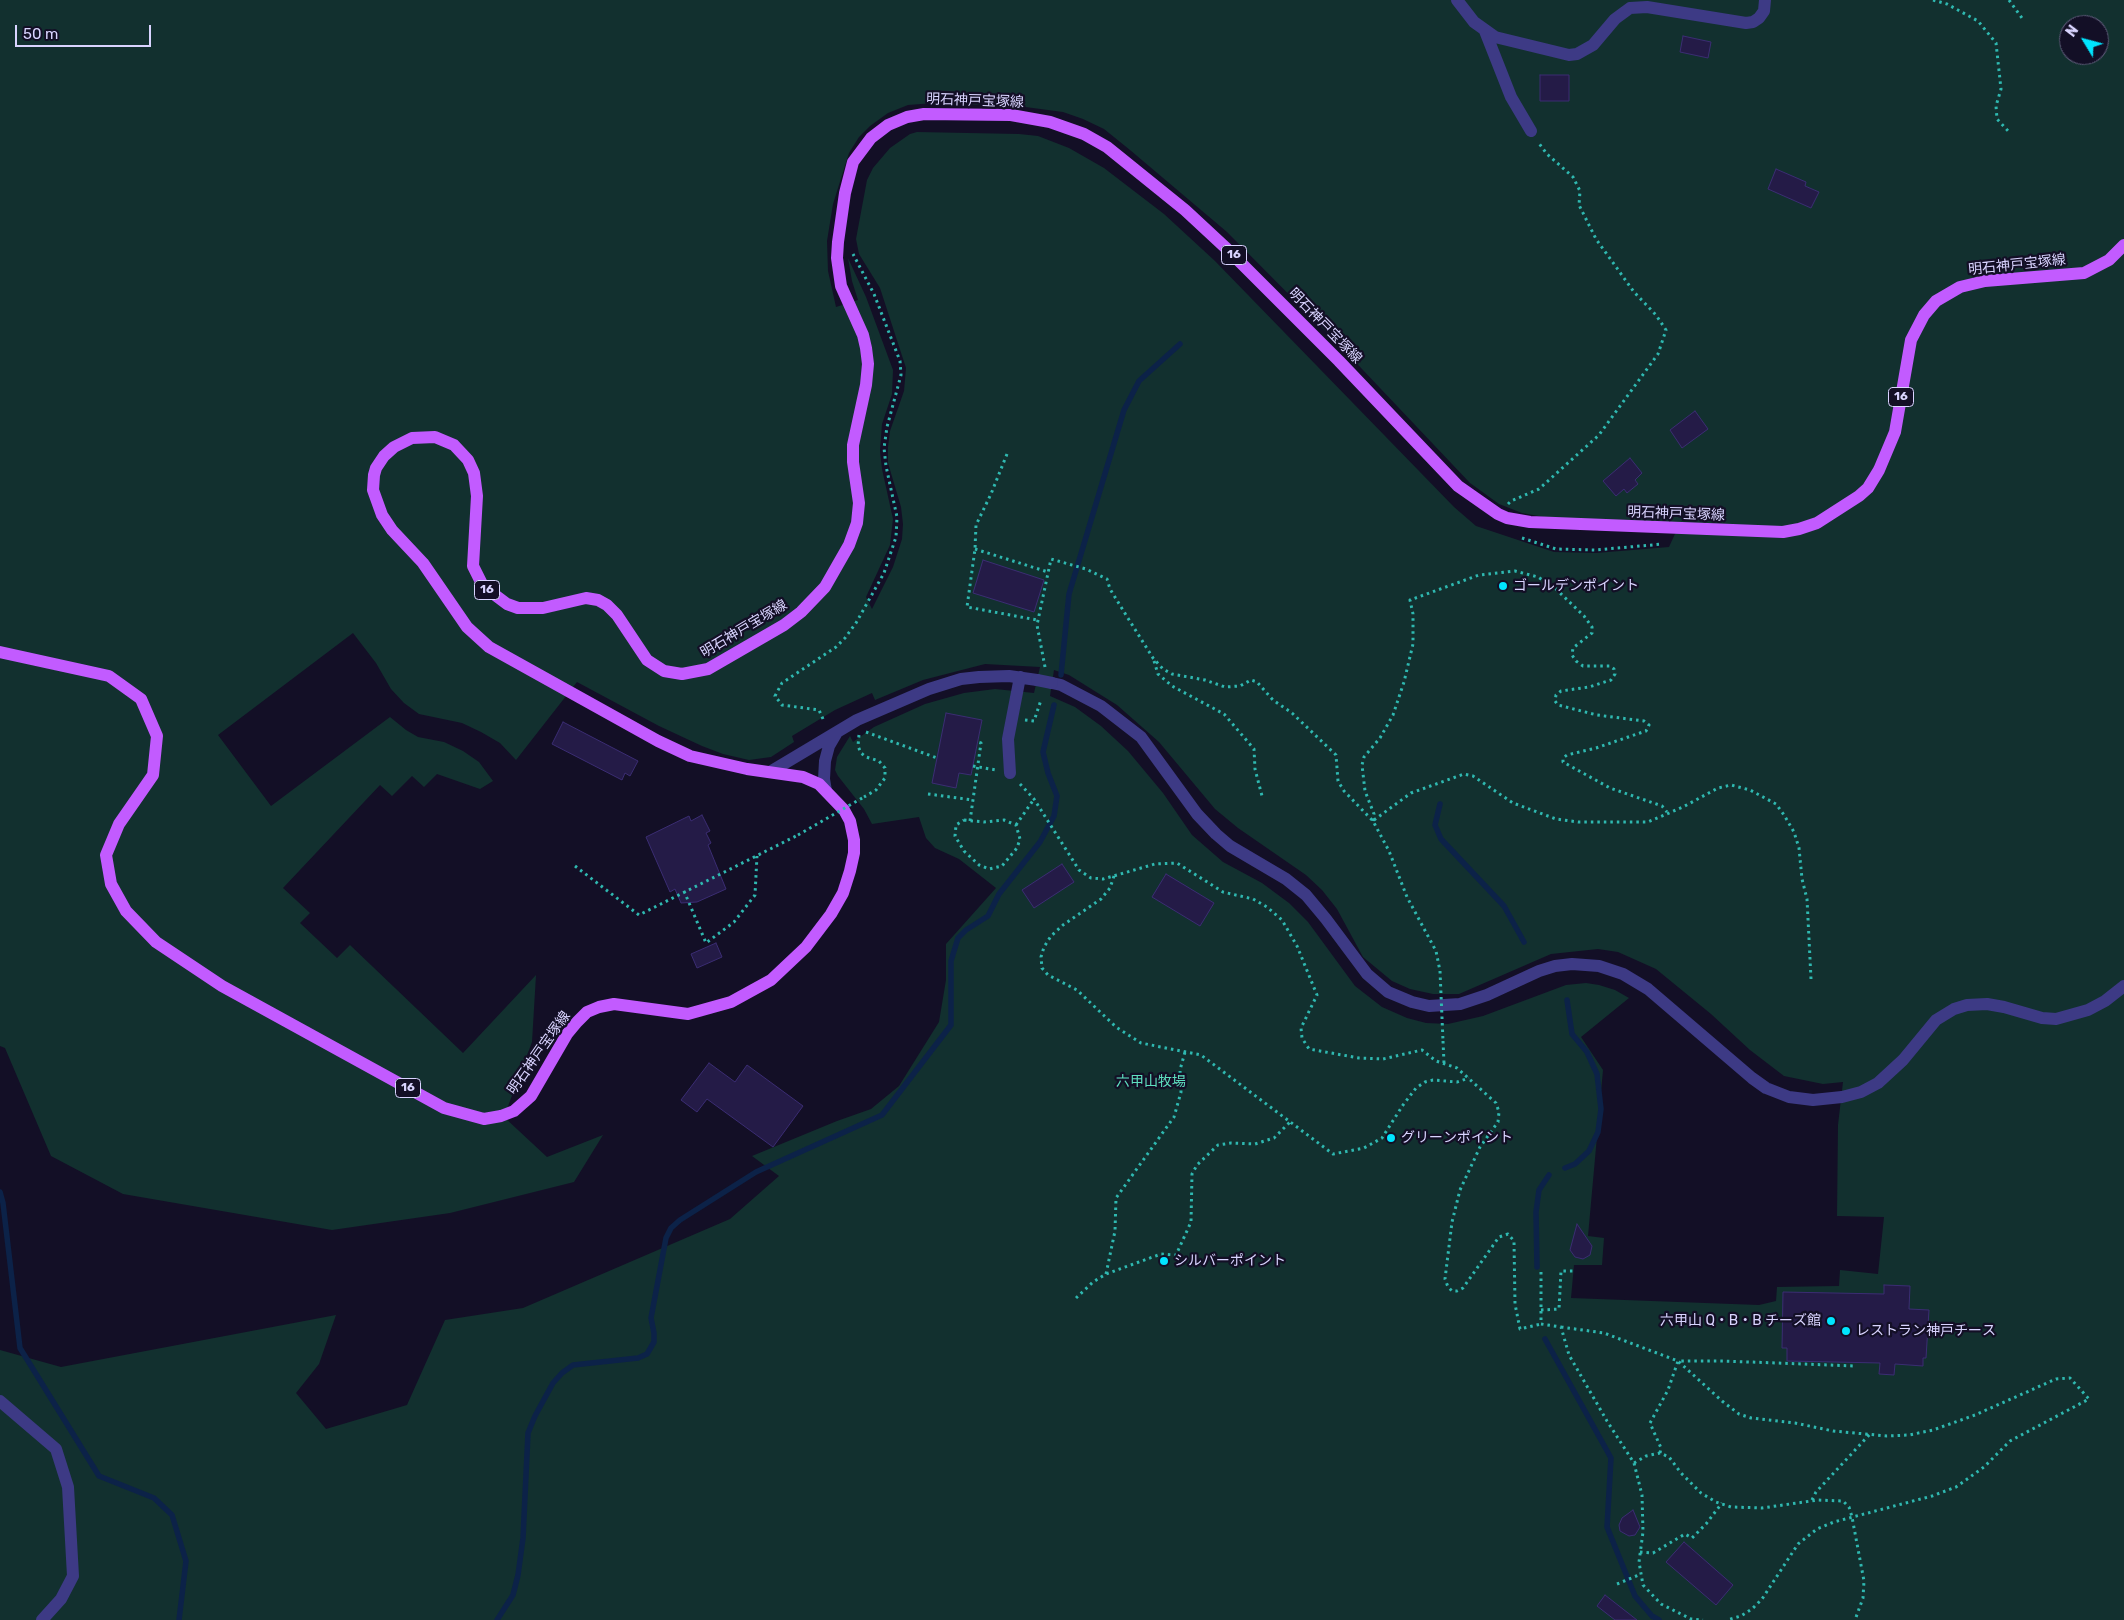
<!DOCTYPE html>
<meta charset="utf-8">
<style>
body{margin:0}
#map{position:relative;width:2124px;height:1620px;overflow:hidden;background:#130f26;font-family:Rubik,sans-serif}
canvas{display:block}
.north{position:absolute;left:2059px;top:15px;width:50px;height:50px;box-sizing:border-box;background:#130f26;border:1px solid #625e7d;border-radius:50%;rotate:307deg;font-size:14px;font-weight:700;line-height:20px;text-align:center;color:#d9d4ff}
.north::after{content:'';display:block;margin:auto;width:18px;height:22px;background:#00e5ff;clip-path:polygon(50% 0,100% 100%,50% 72%,0 100%)}
.scale{position:absolute;left:15px;top:25px;width:136px;height:22px;box-sizing:border-box;border:2px solid #d9d4ff;border-top:0;padding-left:6px;font-size:15px;line-height:18px;white-space:nowrap;color:#d9d4ff;-webkit-text-stroke:4px #130f26;paint-order:stroke}
</style>
<div id="map">
<canvas width="2124" height="1620"></canvas>
<div class="north">N</div>
<div class="scale">50 m</div>
</div>
<script>
const ctx = document.querySelector('canvas').getContext('2d');
ctx.lineJoin = 'round';
function fill(path, color) {
  ctx.fillStyle = color;
  ctx.fill(path, 'evenodd');
}
function toPath(rows) {
  const path = new Path2D();
  for (const r of rows) {
    path.moveTo(r[0], r[1]);
    for (let i = 2; i < r.length; i += 2) path.lineTo(r[i], r[i + 1]);
  }
  return path;
}
function stroke(path, color, width, dash) {
  ctx.strokeStyle = color;
  ctx.lineWidth = width;
  ctx.lineCap = dash ? 'butt' : 'round';
  ctx.setLineDash(dash || []);
  ctx.stroke(path);
}
function drawText(font, color, halo, rows, align = 'center') {
  ctx.font = font + ' Rubik,"Noto Sans JP",sans-serif';
  ctx.lineWidth = 4.5;
  ctx.setLineDash([]);
  ctx.textBaseline = 'middle';
  ctx.strokeStyle = halo;
  ctx.fillStyle = color;
  for (const [text, x, y, turn = 0] of rows) {
    ctx.save();
    ctx.translate(x, y);
    ctx.rotate((+turn || 0) * Math.PI / 180);
    ctx.textAlign = isNaN(turn) ? turn : align;
    if (halo) ctx.strokeText(text, 0, 0);
    ctx.fillText(text, 0, 0);
    ctx.restore();
  }
}
fill(toPath([
 [0,0,2124,0,2124,1620,0,1620,0,1350,61,1367,336,1315,319,1364,296,1393,326,1429,407,1405,445,1320,523,1308,730,1219,779,1176,752,1156,837,1121,871,1109,899,1086,939,1022,946,980,946,944,996,888,959,859,935,848,926,838,919,817,872,824,864,809,838,776,835,770,837,757,850,736,853,742,874,727,925,704,964,693,995,689,1034,693,1040,667,985,664,923,680,875,700,872,693,835,710,792,736,794,742,771,757,749,760,723,754,702,746,659,726,577,682,516,760,500,743,481,732,462,723,419,714,404,703,391,689,376,663,353,633,218,735,271,806,390,717,406,730,418,737,444,742,463,751,479,762,493,781,480,789,437,774,424,787,412,776,392,796,380,785,283,888,310,913,300,923,337,958,350,945,463,1053,536,975,532,1042,504,1117,547,1157,603,1135,574,1182,450,1213,332,1230,123,1194,51,1156,5,1048,0,1046],
 [2069,25,2099,25,2099,55,2069,55],
 [934,103,1018,106,1063,112,1083,119,1104,129,1130,150,1227,232,1344,350,1470,483,1499,504,1522,513,1544,517,1679,525,1669,547,1596,553,1554,552,1476,526,1454,507,1215,261,1164,214,1104,168,1069,148,1038,136,1019,134,917,132,910,134,890,148,873,168,867,180,856,239,859,254,880,288,906,368,904,391,890,431,888,447,888,463,901,507,903,524,902,539,893,567,872,609,866,597,890,545,893,519,882,469,880,451,882,424,892,394,893,370,866,297,848,258,852,281,858,300,836,307,828,271,827,241,833,204,849,153,859,137,870,126,888,113,908,105],
 [1054,670,1069,675,1117,705,1159,742,1215,809,1238,828,1306,875,1322,890,1337,909,1363,957,1392,981,1410,989,1433,994,1459,994,1551,954,1598,949,1618,952,1656,969,1711,1014,1750,1050,1784,1076,1823,1084,1843,1082,1838,1125,1837,1216,1884,1217,1878,1274,1840,1270,1839,1286,1777,1287,1776,1301,1759,1305,1571,1298,1574,1265,1602,1265,1604,1238,1588,1236,1603,1070,1581,1037,1629,998,1615,990,1599,985,1586,983,1566,985,1483,1016,1448,1024,1426,1023,1407,1018,1382,1007,1355,986,1308,922,1289,903,1262,883,1223,862,1192,835,1163,793,1128,751,1101,726,1075,707,1050,696]
]), '#12302f');
stroke(toPath([
 [1061,675,1069,594,1124,410,1139,381,1180,344],
 [1440,804,1435,825,1441,839,1504,906,1524,942],
 [1565,1168,1575,1164,1589,1151,1598,1132,1601,1109,1597,1074,1587,1052,1572,1034,1567,1000],
 [0,1192,3,1203,20,1348,99,1476,154,1498,172,1515,186,1561,179,1620],
 [1537,1267,1536,1212,1539,1190,1549,1175],
 [1545,1339,1611,1458,1607,1527,1635,1596,1652,1616,1659,1620],
 [497,1620,513,1595,518,1575,523,1538,528,1433,535,1416,553,1383,562,1373,573,1365,638,1358,647,1354,654,1342,654,1333,651,1318,666,1238,671,1228,680,1220,756,1172,882,1115,951,1025,951,961,958,938,966,930,988,916,999,894,1040,842,1054,816,1057,796,1048,773,1043,752,1054,705]
]), '#0c2248', 5.5);
const building = toPath([
 [1683,36,1711,42,1708,58,1680,52,1683,36],
 [1540,75,1569,75,1569,101,1540,101,1540,75],
 [1776,169,1806,182,1805,186,1819,192,1811,208,1768,189,1776,169],
 [1695,411,1708,429,1682,448,1670,430,1695,411],
 [1630,458,1642,473,1635,480,1638,484,1627,493,1624,489,1616,496,1603,481,1630,458],
 [983,560,1044,580,1034,612,973,593,983,560],
 [946,713,982,720,971,775,959,773,956,788,932,783,946,713],
 [563,722,638,761,630,776,625,773,622,780,552,744,563,722],
 [702,815,710,831,706,833,711,843,708,845,726,889,697,902,681,903,675,889,670,892,646,837,689,816,691,821,702,815],
 [1062,864,1074,882,1034,908,1022,890,1062,864],
 [1166,874,1214,903,1200,926,1152,897,1166,874],
 [716,943,722,957,697,968,691,954,716,943],
 [709,1063,735,1082,747,1065,803,1106,773,1147,707,1099,697,1112,681,1100,709,1063],
 [1577,1224,1592,1246,1590,1255,1583,1259,1575,1257,1570,1250,1577,1224],
 [1884,1285,1910,1286,1909,1309,1929,1310,1926,1358,1923,1358,1923,1366,1895,1364,1894,1375,1879,1374,1880,1363,1787,1361,1787,1348,1782,1348,1783,1292,1884,1294,1884,1285],
 [1633,1510,1640,1527,1635,1535,1629,1536,1620,1531,1619,1525,1622,1518,1633,1510],
 [1684,1542,1733,1585,1716,1605,1666,1562,1684,1542],
 [1605,1595,1637,1620,1615,1620,1597,1606,1605,1595]
]);
fill(building, '#241b47');
stroke(building, '#3b2d73', 1);
stroke(toPath([
 [1933,0,1947,4,1978,21,1996,43,2001,89,1996,106,1997,119,2009,132],
 [2009,0,2022,18],
 [1007,454,991,494,976,525,975,549,967,607,1037,620],
 [1508,504,1511,501,1539,489,1599,435,1658,354,1666,330,1656,315,1634,292,1596,239,1579,205,1580,191,1573,177,1547,154,1538,142],
 [1522,538,1556,549,1595,550,1663,544],
 [975,549,1048,572],
 [1154,661,1158,674,1172,686,1224,714,1254,749,1255,769,1262,796],
 [1045,667,1037,625,1051,559,1086,569,1107,579,1110,589,1126,615,1153,658,1163,669,1172,674,1205,680,1225,687,1240,686,1251,680,1257,682,1273,700,1292,713,1336,755,1338,781,1344,791,1373,821,1389,851,1407,897,1436,951,1440,971],
 [823,719,819,710,782,705,775,696,782,683,836,647,845,638,856,623,884,573,896,537,897,517,886,466,884,448,887,427,901,375,900,361,874,294,853,254],
 [1025,720,1034,721,1041,700],
 [866,732,937,758],
 [859,735,858,746,861,753,866,757,879,761,885,768,885,778,876,790,864,797],
 [973,766,996,770],
 [1020,784,1034,799,1079,870,1091,878,1103,879,1155,864,1177,863,1223,892,1253,899,1267,907,1282,920,1297,946,1317,995,1301,1028,1302,1038,1309,1049,1359,1058,1383,1059,1422,1050,1436,1061,1457,1068,1496,1103,1499,1112,1498,1122,1480,1147,1460,1190,1452,1222,1445,1279,1448,1287,1452,1291,1457,1291,1463,1288,1499,1237,1508,1234,1514,1241,1515,1304,1520,1329,1541,1324],
 [928,794,973,800],
 [964,820,984,822,1004,820,1016,825,1020,839,1017,848,1002,866,989,869,979,865,964,851,955,836,956,825,964,820],
 [1374,820,1411,793,1464,774,1473,776,1513,803,1556,819,1578,822,1648,822,1683,807,1718,788,1731,785,1750,790,1776,804,1784,815,1794,832,1799,848,1802,879,1807,899,1811,979],
 [970,821,981,743,978,742],
 [1373,821,1374,814,1365,791,1362,765,1364,757,1380,738,1393,715,1404,682,1413,644,1413,614,1410,600,1479,575,1515,571,1538,577,1556,589,1584,616,1592,627,1592,633,1573,648,1572,655,1576,661,1583,666,1610,666,1614,669,1615,674,1611,680,1589,687,1561,691,1556,695,1555,701,1558,705,1597,715,1644,721,1649,725,1646,731,1640,733,1596,748,1567,755,1563,758,1563,762,1610,788,1662,806,1667,812],
 [1016,825,1034,799],
 [575,866,639,915,798,835],
 [1114,876,1110,888,1101,899,1063,925,1051,936,1044,947,1041,957,1042,968,1048,975,1077,990,1116,1027,1141,1043,1201,1055,1333,1154,1364,1148,1382,1138,1403,1105,1416,1088,1425,1082,1433,1080,1457,1082,1469,1078],
 [684,891,706,943,734,922,755,895,757,856],
 [1443,1041,1444,1063],
 [1541,1272,1541,1324,1561,1327,1569,1355,1607,1421,1634,1463,1642,1495,1643,1532,1639,1562,1643,1585,1661,1604,1691,1619,1703,1620],
 [1106,1274,1115,1231,1116,1198,1174,1117,1181,1092,1180,1070,1185,1052],
 [1076,1298,1093,1282,1106,1274,1161,1254,1176,1255,1191,1222,1192,1174,1197,1165,1218,1145,1231,1143,1255,1144,1274,1138,1290,1122],
 [1541,1310,1559,1309,1561,1271,1574,1271],
 [1561,1327,1604,1333,1678,1361,1722,1401,1739,1414,1751,1418,1795,1423,1833,1431,1887,1436,1909,1435,1933,1430,1975,1415,2056,1379,2070,1378,2089,1399,2010,1441,1984,1467,1956,1487,1932,1496,1834,1522,1817,1529,1798,1544,1762,1599,1752,1609,1741,1616,1727,1620],
 [1660,1453,1661,1448,1650,1423,1668,1390,1678,1361,1723,1361,1856,1366],
 [1634,1463,1646,1456,1660,1453,1669,1457,1681,1473,1701,1493,1716,1502,1731,1507,1762,1508,1818,1500,1843,1501,1849,1507,1852,1517,1864,1581,1863,1598,1855,1620],
 [1812,1500,1816,1492,1870,1434],
 [1640,1552,1653,1553,1685,1534,1692,1538,1706,1524,1722,1503],
 [1617,1584,1641,1574]
]), '#2fb8b0', 3, [2.5, 4]);
stroke(toPath([
 [1457,0,1474,22,1495,37,1569,55,1577,54,1593,45,1615,19,1630,8,1647,7,1746,23,1753,22,1759,18,1764,11,1765,0],
 [1485,31,1511,97,1531,131],
 [1052,683,1061,685,1101,706,1141,737,1197,814,1216,834,1230,846,1286,879,1306,895,1326,919,1367,974,1388,992,1412,1002,1429,1006,1460,1004,1487,995,1539,971,1555,966,1572,964,1599,966,1623,974,1648,989,1752,1078,1766,1088,1789,1097,1813,1100,1842,1097,1861,1092,1878,1083,1903,1060,1936,1020,1954,1009,1967,1005,1987,1004,2004,1007,2042,1018,2056,1019,2088,1010,2105,1001,2124,986],
 [770,772,857,720,929,689,961,679,979,677,1009,676,1037,680],
 [1010,773,1008,739,1020,677],
 [826,791,824,779,825,761,829,746,836,734],
 [0,1401,56,1449,68,1487,73,1576,61,1599,42,1620]
]), '#3d3a85', 12);
stroke(toPath([
 [0,652,109,676,141,699,157,736,153,775,119,824,106,855,111,884,126,911,156,942,222,986,444,1108,484,1119,501,1116,514,1111,531,1096,567,1034,577,1022,587,1012,599,1007,614,1004,688,1014,731,1002,771,980,806,947,831,914,843,893,850,871,854,853,854,840,850,821,844,810,819,784,803,777,747,769,690,756,658,741,489,647,467,627,423,563,392,530,382,515,373,490,374,475,376,468,384,456,394,447,412,438,435,437,454,445,468,460,474,473,477,496,473,566,483,586,507,604,518,608,543,608,586,598,598,600,607,605,617,615,647,660,664,671,682,674,708,669,784,625,801,612,825,587,849,545,857,523,859,503,853,462,853,445,866,385,868,364,866,348,863,335,841,286,837,258,838,242,845,193,853,162,871,138,888,125,907,117,924,114,1011,115,1050,122,1084,134,1107,147,1185,210,1227,249,1339,361,1458,486,1498,514,1507,518,1530,522,1783,532,1799,529,1817,523,1859,496,1868,488,1879,470,1895,432,1911,340,1924,315,1936,301,1960,287,1985,281,2084,273,2109,260,2124,245]
]), '#c25bff', 12);
stroke(toPath([
 [798,835,864,797],
 [1440,971,1443,1041]
]), '#2fb8b0', 3, [2.5, 4]);
stroke(toPath([
 [1037,680,1052,683]
]), '#3d3a85', 12);
for (const [x, y, r, color] of [
 [1503,586,5,"#00e5ff"],
 [1391,1138,5,"#00e5ff"],
 [1164,1261,5,"#00e5ff"],
 [1831,1321,5,"#00e5ff"],
 [1846,1331,5,"#00e5ff"]
]) {
  const dot = new Path2D();
  dot.arc(x, y, r, 0, 2 * Math.PI);
  ctx.fillStyle = color;
  ctx.fill(dot);
  stroke(dot, '#130f26', 2);
}
for (const [x, y, w] of [
 [1234,255,25],
 [1901,397,25],
 [487,590,25],
 [408,1088,25]
]) {
  const box = new Path2D();
  box.roundRect(x - w / 2, y - 9.5, w, 19, 4);
  ctx.fillStyle = '#130f26';
  ctx.fill(box);
  stroke(box, '#d9d4ff', 1);
}
drawText('bold 12px', '#d9d4ff', null, [
 ["16",1234,255],
 ["16",1901,397],
 ["16",487,590],
 ["16",408,1088]
]);
drawText('14px', '#d9d4ff', '#130f26', [
 ["明石神戸宝塚線",975,101,2],
 ["明石神戸宝塚線",2017,265,-6],
 ["明石神戸宝塚線",1325,326,46],
 ["明石神戸宝塚線",1676,514,2],
 ["明石神戸宝塚線",744,629,-31],
 ["明石神戸宝塚線",539,1053,-55]
]);
drawText('14px', '#d9d4ff', '#130f26', [
 ["ゴールデンポイント",1513,586],
 ["グリーンポイント",1401,1138],
 ["シルバーポイント",1174,1261],
 ["六甲山 Q・B・B チーズ館",1821,1321,"right"],
 ["レストラン神戸チース",1856,1331]
], 'left');
drawText('14px', '#5fe0c0', '#130f26', [
 ["六甲山牧場",1151,1082]
]);
</script>
